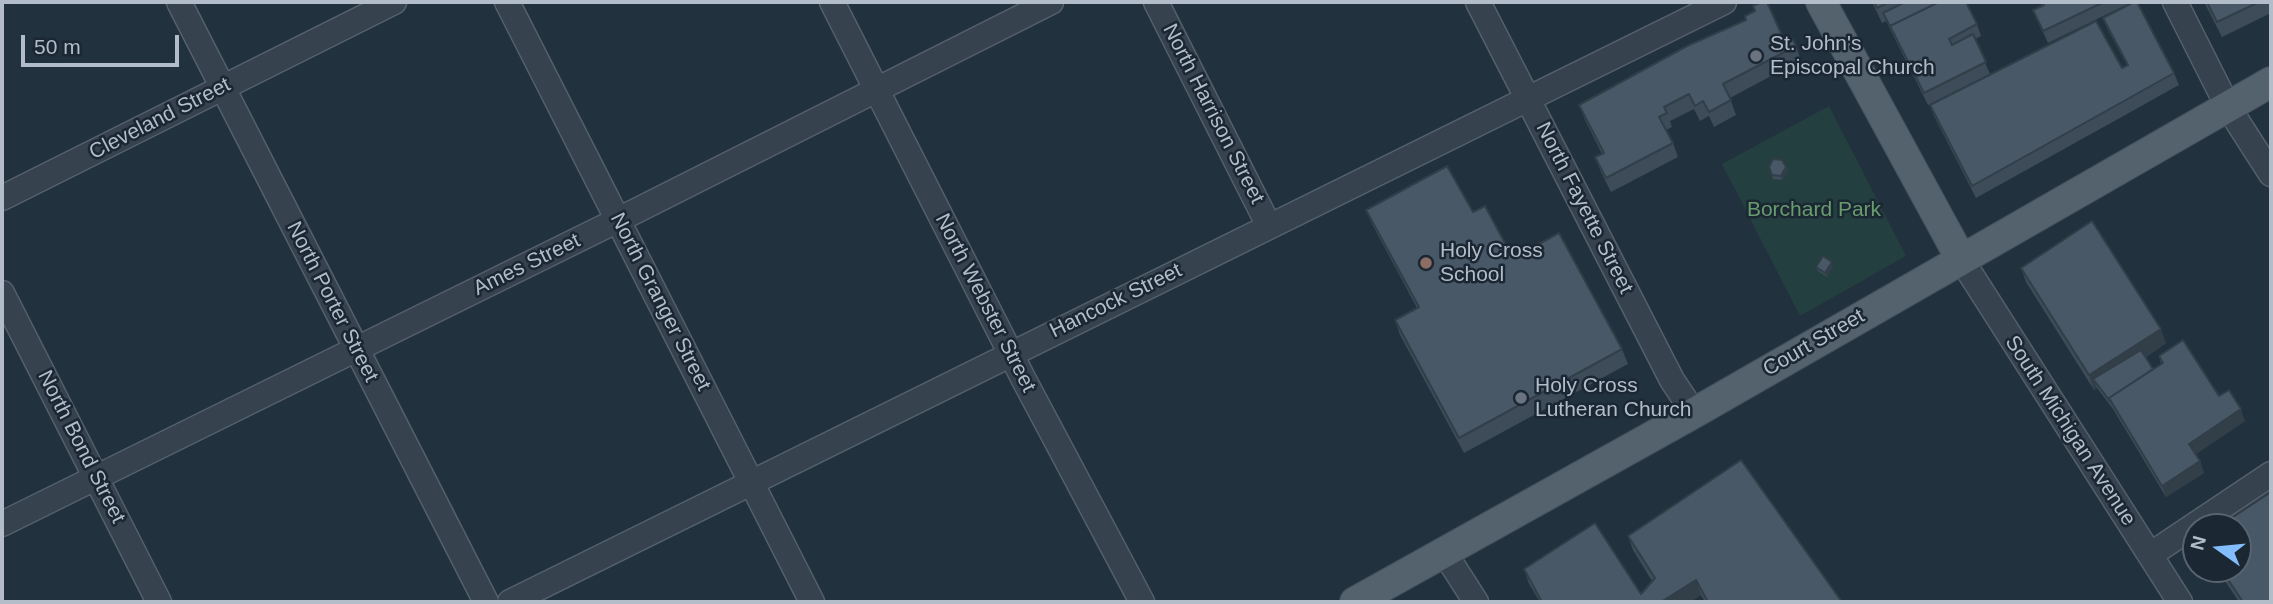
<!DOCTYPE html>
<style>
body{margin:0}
#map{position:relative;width:2273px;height:604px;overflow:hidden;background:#22313e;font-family:Helvetica,sans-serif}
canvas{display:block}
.frame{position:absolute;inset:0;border:4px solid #b2bdc9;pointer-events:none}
.north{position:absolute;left:2182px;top:513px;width:70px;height:70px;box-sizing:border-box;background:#1b2733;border:2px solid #57636f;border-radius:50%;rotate:285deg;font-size:19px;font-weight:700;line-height:28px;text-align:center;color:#b2bdc9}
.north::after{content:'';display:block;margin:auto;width:24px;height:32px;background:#83bdfd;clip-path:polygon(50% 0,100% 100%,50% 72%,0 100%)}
.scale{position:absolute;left:21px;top:35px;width:158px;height:32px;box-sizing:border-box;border:4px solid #b2bdc9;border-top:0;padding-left:9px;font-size:21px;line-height:24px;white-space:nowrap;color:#b2bdc9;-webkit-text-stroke:5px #1b2733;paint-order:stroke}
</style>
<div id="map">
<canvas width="2273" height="604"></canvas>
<div class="frame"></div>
<div class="north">N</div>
<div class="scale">50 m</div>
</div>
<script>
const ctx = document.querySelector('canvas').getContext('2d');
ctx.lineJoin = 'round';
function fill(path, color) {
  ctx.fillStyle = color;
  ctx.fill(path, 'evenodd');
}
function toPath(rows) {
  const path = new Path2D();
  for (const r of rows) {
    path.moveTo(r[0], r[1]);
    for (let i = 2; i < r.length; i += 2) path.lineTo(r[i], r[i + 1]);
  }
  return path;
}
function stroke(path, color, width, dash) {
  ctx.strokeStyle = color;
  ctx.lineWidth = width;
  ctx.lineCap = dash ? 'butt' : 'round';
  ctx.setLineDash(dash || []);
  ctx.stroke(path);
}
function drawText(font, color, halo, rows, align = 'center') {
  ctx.font = font + ' Helvetica,sans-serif';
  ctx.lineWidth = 5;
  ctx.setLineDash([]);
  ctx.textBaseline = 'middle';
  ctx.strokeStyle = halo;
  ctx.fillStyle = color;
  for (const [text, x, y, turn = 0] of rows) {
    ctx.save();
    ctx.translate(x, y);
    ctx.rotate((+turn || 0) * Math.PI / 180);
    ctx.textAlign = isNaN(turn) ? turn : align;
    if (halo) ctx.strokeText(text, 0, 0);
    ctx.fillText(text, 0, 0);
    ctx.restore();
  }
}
fill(toPath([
 [1829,106,1906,256,1800,316,1722,164]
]), '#243f3f');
const minor = toPath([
 [179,2,486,602],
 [507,2,812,602],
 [832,2,1023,378,1142,602],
 [1156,2,1269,226],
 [1478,2,1672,380,1694,413],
 [2175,2,2228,107,2271,174],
 [2,198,394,2],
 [1961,259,2180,602],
 [2,293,159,602],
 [2,524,618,220,1051,2],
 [1444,552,1476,602],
 [2150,555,2271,474],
 [510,602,1724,2]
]);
const major = toPath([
 [1821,2,1961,259],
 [1355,602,1694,413,2271,82]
]);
stroke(minor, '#54606c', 27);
stroke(major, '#424e5a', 32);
stroke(minor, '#36424e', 24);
stroke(major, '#54626e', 30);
fill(toPath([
 [1872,2,1966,2,1977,24,1981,36,1975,39,1990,74,1928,105,1886,21,1882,23],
 [2041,2,2132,2,2048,43,2033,10,2042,6],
 [2204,2,2271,2,2271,13,2222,37],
 [2103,18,2174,73,2179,85,1976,198,1934,116,1930,105,2122,68,2127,65,2108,30],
 [1784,40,1788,43,1796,46,1801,60,1730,98,1736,115,1714,127,1709,116,1700,121,1694,109,1670,121,1672,127,1666,130,1673,143,1678,157,1611,192,1601,172,1595,157,1602,154,1585,120,1579,105],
 [1769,167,1786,167,1788,171,1782,180,1773,179],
 [1366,210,1473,212,1513,258,1622,349,1628,364,1464,453,1400,335,1395,320,1417,308,1372,224],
 [1833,266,1827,277,1818,271,1816,267],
 [2021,268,2166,343,2146,357,2153,369,2161,364,2159,356,2219,396,2245,421,2196,454,2200,461,2204,473,2166,497,2113,409,2097,388,2094,390,2026,282],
 [1628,536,1842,602,1705,602,1701,595,1690,602,1540,602,1529,584,1524,569,1641,594,1652,581,1633,550],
 [2217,569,2238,569,2271,602,2239,602]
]), '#3e4c59');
fill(toPath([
 [1786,167,1788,171,1782,180,1781,176],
 [1832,262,1833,266,1827,277,1825,273],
 [2161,329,2166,343,2099,387,2093,379,2097,388,2094,390,2089,375],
 [2241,409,2245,421,2193,456,2189,444],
 [2200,461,2204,473,2166,497,2162,486],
 [1696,580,1701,595,1690,602,1661,602]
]), '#323e48');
const building = toPath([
 [1762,2,1767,2,1784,40,1788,43,1793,40,1796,46,1723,84,1731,100,1709,112,1703,101,1695,106,1689,94,1664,107,1667,113,1659,117,1673,143,1606,178,1595,157,1604,153,1579,105,1687,46,1746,20,1745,16,1755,11,1753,6,1762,2],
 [1874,2,1889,2,1877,8,1874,2],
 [1905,2,1939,2,1890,26,1892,30,1883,13,1905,2],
 [1939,2,1966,2,1977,24,1949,39,1952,45,1973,34,1986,62,1924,93,1890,26,1939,2],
 [2042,2,2104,2,2043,31,2033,10,2044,5,2042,2],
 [2134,2,2137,2,2174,73,1972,186,1930,105,2096,21,2122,68,2128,65,2103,18,2134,2],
 [2207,2,2259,2,2217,22,2207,2],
 [1773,159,1782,160,1786,167,1781,176,1772,175,1769,167,1773,159],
 [1447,166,1473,212,1485,206,1513,258,1559,233,1622,349,1459,438,1395,320,1419,307,1366,210,1447,166],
 [2092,221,2161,329,2089,375,2021,268,2092,221],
 [1823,256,1832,262,1825,273,1816,267,1823,256],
 [2183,340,2219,396,2229,390,2241,409,2189,444,2200,461,2162,486,2109,398,2163,363,2159,356,2183,340],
 [2141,350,2153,369,2109,398,2110,401,2093,379,2141,350],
 [1741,460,1842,602,1708,602,1696,580,1661,602,1542,602,1524,569,1595,523,1641,594,1655,578,1628,536,1741,460],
 [2271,492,2271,600,2268,602,2243,602,2221,569,2238,569,2238,527,2218,527,2271,492]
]);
fill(building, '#485867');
stroke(building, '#323e48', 2);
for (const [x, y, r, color] of [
 [1756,56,7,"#6b7280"],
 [1426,263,7,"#8d6e63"],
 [1521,398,7,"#6b7280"]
]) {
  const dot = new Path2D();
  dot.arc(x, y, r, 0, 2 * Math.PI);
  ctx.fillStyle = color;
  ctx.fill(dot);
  stroke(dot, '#1b2733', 2.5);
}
drawText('21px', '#b2bdc9', '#1b2733', [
 ["St. John's",1770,44],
 ["Episcopal Church",1770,68],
 ["Holy Cross",1440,251],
 ["School",1440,275],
 ["Holy Cross",1535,386],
 ["Lutheran Church",1535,410]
], 'left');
drawText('21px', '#b2bdc9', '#1b2733', [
 ["North Harrison Street",1213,114,63],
 ["Cleveland Street",160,119,-27],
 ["North Fayette Street",1584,208,63],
 ["Ames Street",527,265,-26],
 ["Hancock Street",1116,301,-26],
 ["North Porter Street",332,302,63],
 ["North Granger Street",660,302,63],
 ["North Webster Street",985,303,63],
 ["Court Street",1814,343,-30],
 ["South Michigan Avenue",2070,431,57],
 ["North Bond Street",81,447,63]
]);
drawText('21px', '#689c6f', '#1b2733', [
 ["Borchard Park",1814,210]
]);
</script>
